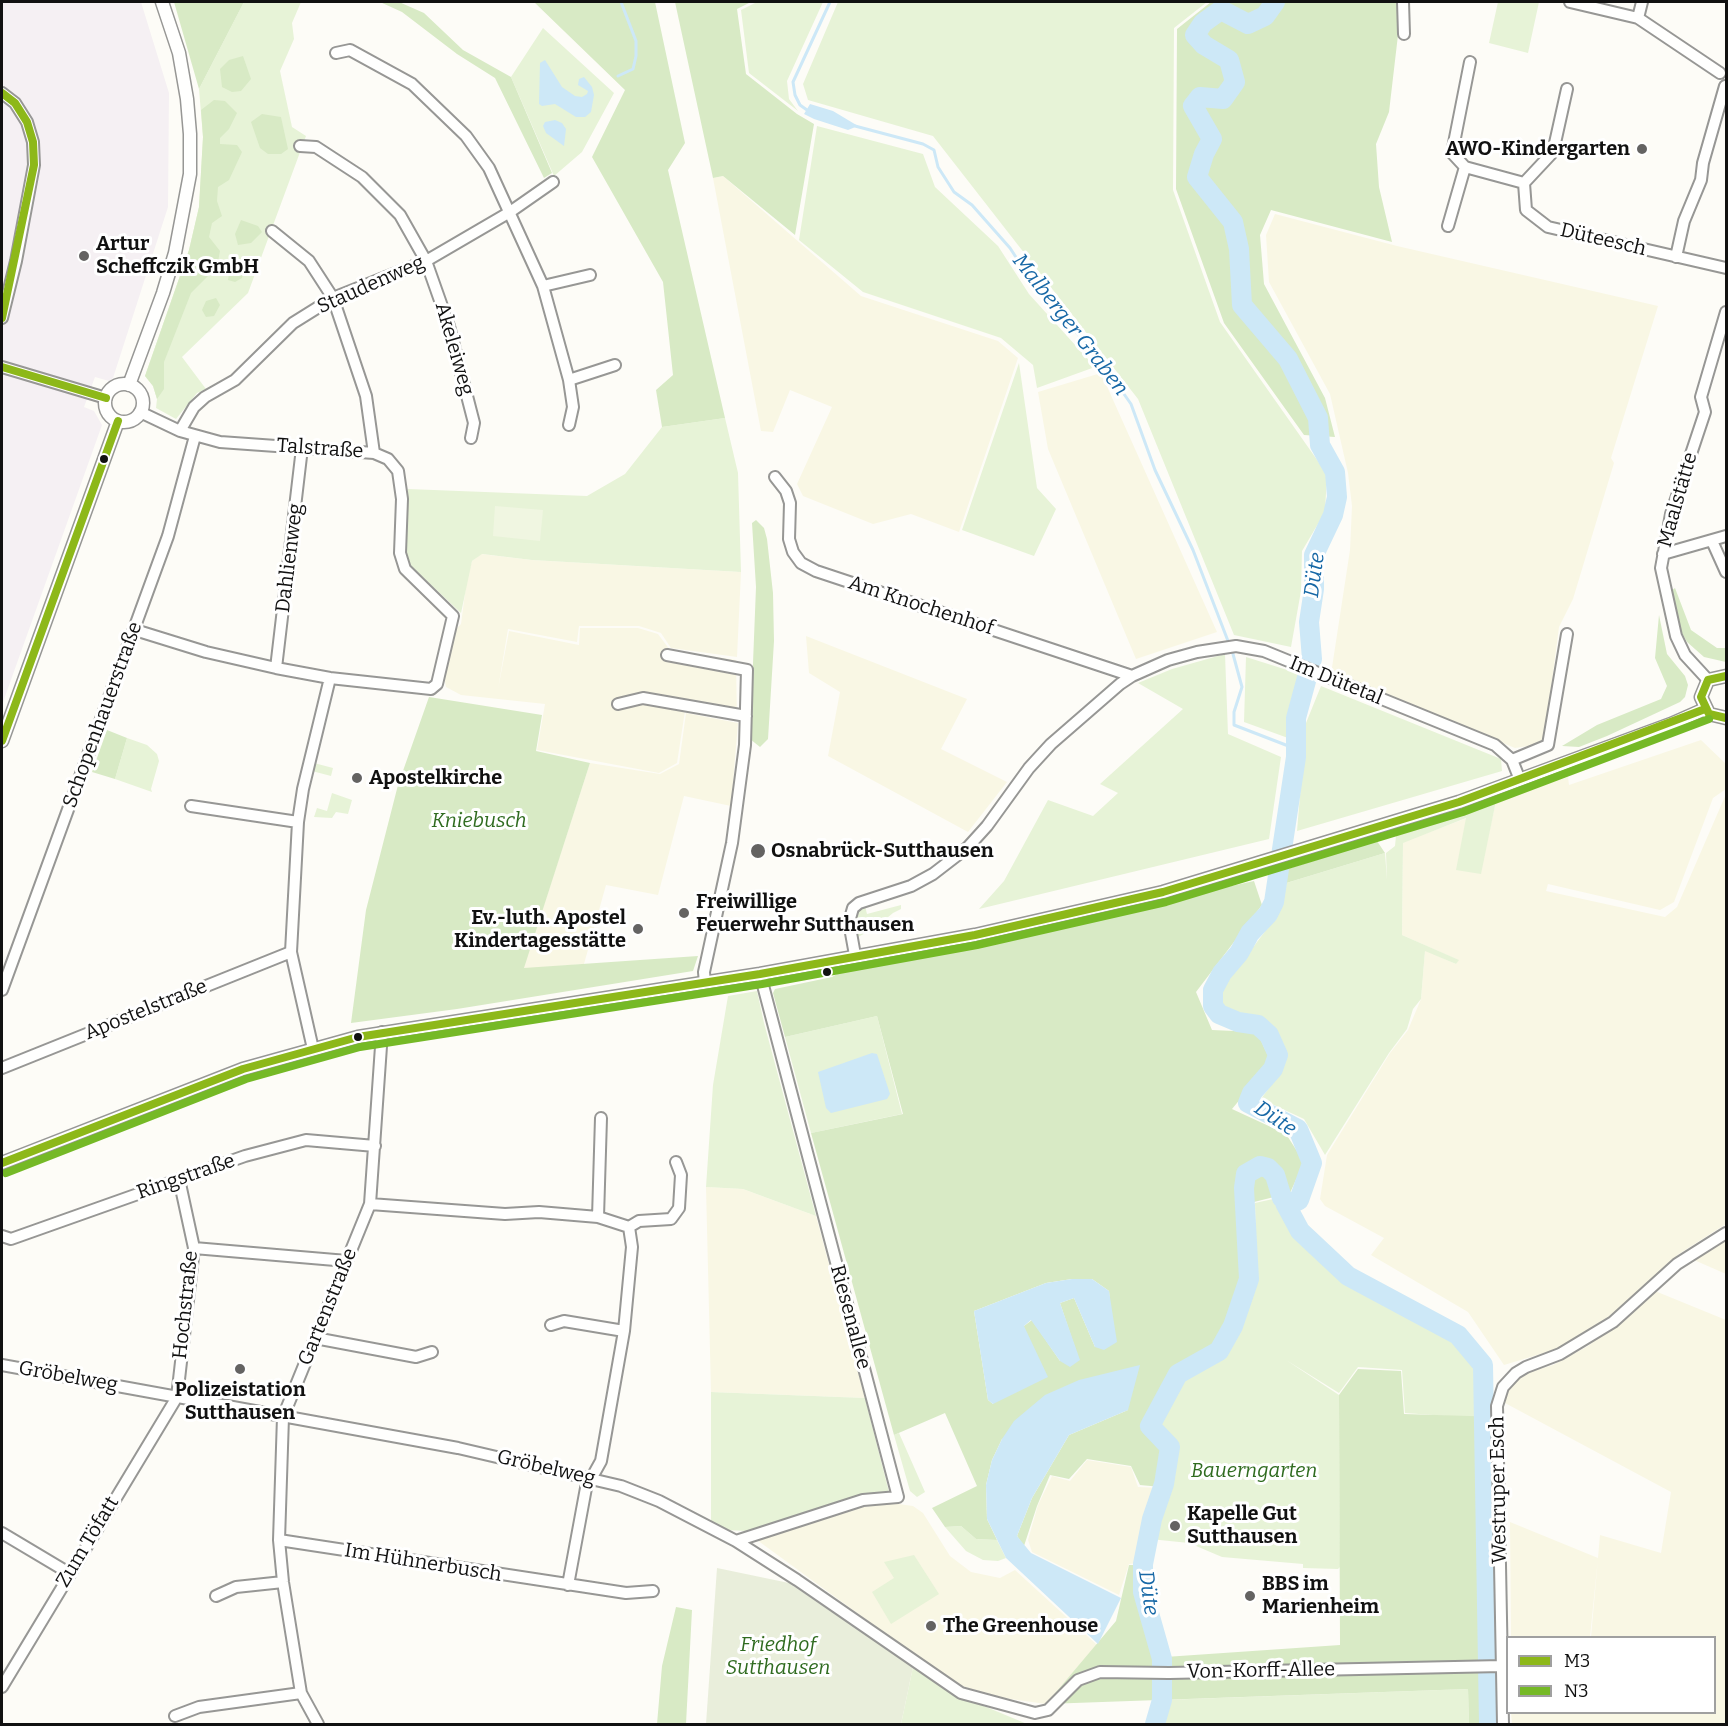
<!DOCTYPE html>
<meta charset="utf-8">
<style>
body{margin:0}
#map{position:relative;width:1728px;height:1726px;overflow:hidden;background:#fdfcf7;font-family:Bitter,serif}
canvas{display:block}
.frame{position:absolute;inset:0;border:3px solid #111;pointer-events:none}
.legend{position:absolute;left:1506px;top:1636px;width:210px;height:78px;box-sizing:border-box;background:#fff;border:2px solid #a0a0a0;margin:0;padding:8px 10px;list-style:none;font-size:18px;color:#111}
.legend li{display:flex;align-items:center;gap:12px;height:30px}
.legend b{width:30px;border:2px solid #a0a0a0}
</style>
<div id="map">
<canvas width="1728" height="1726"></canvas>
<div class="frame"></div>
<ul class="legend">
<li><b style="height:8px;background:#8db819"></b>M3</li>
<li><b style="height:8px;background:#75b926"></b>N3</li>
</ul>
</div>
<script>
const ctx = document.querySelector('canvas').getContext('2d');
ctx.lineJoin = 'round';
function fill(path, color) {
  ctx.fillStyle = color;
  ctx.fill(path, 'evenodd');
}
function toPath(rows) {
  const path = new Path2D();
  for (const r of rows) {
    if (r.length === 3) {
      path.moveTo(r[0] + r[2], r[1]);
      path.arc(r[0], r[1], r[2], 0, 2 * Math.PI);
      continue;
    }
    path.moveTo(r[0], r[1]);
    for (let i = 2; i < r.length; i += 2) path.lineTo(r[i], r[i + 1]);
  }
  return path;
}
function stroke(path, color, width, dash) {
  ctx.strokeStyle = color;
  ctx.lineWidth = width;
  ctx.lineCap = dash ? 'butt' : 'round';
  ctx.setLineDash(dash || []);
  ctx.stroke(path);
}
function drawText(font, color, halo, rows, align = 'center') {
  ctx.font = font + ' Bitter,serif';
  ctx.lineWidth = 6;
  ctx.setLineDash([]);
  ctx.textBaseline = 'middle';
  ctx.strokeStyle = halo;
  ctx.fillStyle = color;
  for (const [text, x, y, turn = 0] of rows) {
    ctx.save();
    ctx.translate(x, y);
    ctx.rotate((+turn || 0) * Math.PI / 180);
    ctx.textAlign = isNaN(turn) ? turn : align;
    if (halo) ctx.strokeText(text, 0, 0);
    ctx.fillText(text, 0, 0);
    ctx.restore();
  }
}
fill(toPath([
 [2,2,141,2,169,93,168,207,113,378,109,381,95,377,84,407,94,411,102,425,2,705]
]), '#f5f0f3');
fill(toPath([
 [723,176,861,296,998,341,1018,358,959,532,911,514,873,524,803,496,797,484,832,407,790,390,773,432,761,431,713,178],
 [1275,214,1397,246,1658,306,1611,458,1614,463,1573,599,1559,627,1545,735,1541,742,1535,745,1515,748,1331,674,1350,550,1352,506,1348,473,1330,394,1269,282,1266,235],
 [1101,373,1217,632,1136,659,1048,449,1038,392],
 [481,554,532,560,741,572,737,657,671,648,661,633,639,626,579,626,577,642,508,629,498,689,509,631,579,645,580,628,638,628,658,634,670,650,736,660,737,721,685,711,677,763,659,773,537,750,545,704,461,695,446,687,444,676,455,630,461,624,467,578,472,561],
 [806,636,967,699,941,749,1007,782,968,832,828,756,840,692,809,673],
 [686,713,738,723,731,806,684,796,658,895,606,885,584,964,523,969,590,763,660,774,679,764],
 [1701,740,1726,764,1726,789,1713,798,1674,902,1660,910,1548,884,1546,891,1665,917,1677,907,1726,794,1726,1224,1679,1254,1616,1313,1582,1335,1554,1350,1504,1365,1468,1312,1371,1255,1384,1238,1325,1206,1320,1199,1327,1155,1390,1053,1408,1030,1421,999,1425,950,1456,964,1458,960,1402,935,1403,842,1467,818,1480,874,1496,801,1568,777,1569,785],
 [706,1187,743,1189,816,1216,865,1398,711,1392],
 [1726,1240,1726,1274,1694,1260,1705,1253],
 [1655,1291,1726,1320,1726,1724,1512,1724,1511,1713,1714,1712,1714,1638,1591,1637,1600,1535,1661,1553,1671,1492,1505,1403,1507,1391,1524,1374,1553,1365,1588,1346],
 [1087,1460,1131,1467,1138,1487,1161,1488,1150,1520,1142,1563,1129,1564,1119,1595,1032,1552,1028,1540,1038,1505,1052,1476,1070,1481],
 [891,1503,913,1506,923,1513,950,1556,971,1572,1000,1578,1015,1570,1097,1645,1046,1704,997,1697,953,1683,757,1540,864,1507],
 [1510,1522,1598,1558,1590,1637,1511,1637]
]), '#f9f7e4');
fill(toPath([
 [244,2,301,2,292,23,294,39,280,71,292,127,306,136,248,293,182,357,206,389,197,393,176,419,156,408,157,399,153,386,145,376,189,250,199,207,203,137,199,89],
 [757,2,823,2,787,81,789,99,798,111,749,73,741,10],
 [838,2,1207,2,1174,28,1173,190,1220,322,1327,474,1325,512,1302,551,1301,591,1291,647,1234,635,1138,399,933,136,808,100,803,84],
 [1498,2,1539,2,1528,53,1489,43],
 [543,28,614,93,582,152,554,176,511,77],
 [817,126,923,154,935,187,998,246,1029,294,1095,367,1037,388,1033,365,1001,338,863,292,799,240],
 [1019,363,1037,488,1056,509,1034,556,962,530],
 [725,418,738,473,741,572,532,560,482,554,472,561,461,613,410,565,405,552,408,489,587,496,625,474,662,427],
 [1225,654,1228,734,1281,757,1269,839,979,909,1004,881,1048,800,1093,816,1118,793,1100,784,1183,709,1138,683,1172,669],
 [1246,657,1300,674,1288,717,1288,738,1244,722],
 [1321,686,1501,759,1502,771,1297,831,1306,723],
 [127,738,147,745,157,754,159,761,151,789,152,792,115,779],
 [314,763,333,768,331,776,312,771],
 [332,793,352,800,348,814,336,812,332,818,314,817,317,808,327,811],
 [1496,801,1481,874,1456,870,1466,818,1403,843,1402,935,1459,960,1456,964,1425,951,1421,999,1413,1009,1407,1029,1389,1053,1325,1155,1304,1119,1261,1099,1281,1071,1285,1058,1276,1030,1263,1018,1229,1011,1220,1002,1221,990,1278,914,1283,884,1385,853,1387,880,1386,853,1395,846,1396,836],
 [901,905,901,909,893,913,875,928,856,938,853,921,858,910,865,906,867,914],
 [757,991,764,1023,816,1216,743,1189,706,1187,713,1085,728,996],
 [877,1016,902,1114,811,1133,785,1037],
 [1273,1199,1294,1238,1343,1283,1453,1340,1476,1370,1475,1418,1405,1413,1402,1370,1358,1367,1339,1393,1286,1360,1339,1395,1340,1567,1338,1569,1303,1568,1303,1564,1222,1557,1189,1543,1150,1539,1153,1519,1166,1485,1172,1447,1153,1425,1180,1376,1221,1352,1235,1327,1239,1329,1257,1279,1255,1203],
 [711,1392,865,1398,889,1492,862,1495,748,1531,724,1530,711,1523],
 [899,1433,925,1492,917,1497,910,1491,894,1435],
 [961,1526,976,1539,997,1540,1006,1558,998,1561,983,1560,966,1551,945,1527],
 [914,1555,939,1594,891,1624,872,1592,894,1578,884,1562],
 [913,1667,948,1691,1027,1724,901,1724],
 [1468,1689,1469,1724,1155,1724,1162,1700]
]), '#e7f3d7');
fill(toPath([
 [174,2,244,2,199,89],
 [380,2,399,2,424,13,463,50,511,77,552,173,544,178,495,78,457,54,402,12],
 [534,2,655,2,685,143,668,170,725,418,662,427,656,390,673,375,663,282,592,157,625,90],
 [675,2,751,2,737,9,746,74,797,114,814,124,795,235,723,176,713,178],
 [1211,2,1397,2,1398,35,1389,112,1376,144,1379,187,1392,242,1271,210,1260,235,1264,284,1325,398,1335,437,1304,435,1224,323,1176,189,1177,29],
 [243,56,251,79,241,91,232,92,222,87,220,69,229,60],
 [214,100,225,101,237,113,229,129,220,138,220,144,237,145,242,152,229,180,218,187,217,201,222,216,212,223,209,237,220,251,217,267,191,293,164,362,164,389,157,399,153,386,145,376,189,250,199,207,203,137,201,110],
 [262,114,281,117,288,149,281,154,268,154,260,148,251,122],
 [241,220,258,226,262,232,251,243,238,245,235,234],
 [235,257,246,262,242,278,235,282,228,280,231,262],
 [216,298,220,305,214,316,206,317,202,310,206,301],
 [756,520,764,528,767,539,773,593,774,641,768,739,760,747,750,739,756,587,752,523],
 [1675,588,1691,630,1717,648,1726,648,1726,662,1704,657,1687,642,1680,630,1671,591],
 [1659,615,1667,654,1685,676,1688,685,1685,697,1680,702,1607,736,1579,747,1562,746,1597,725,1661,699,1667,686,1655,658],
 [429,697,542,715,536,751,590,763,524,968,698,956,693,971,457,1009,351,1023,366,910,398,785],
 [107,730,127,738,115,779,92,772],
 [1377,841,1385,853,1283,884,1284,870],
 [1254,881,1262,905,1196,992,1212,1030,1257,1032,1271,1062,1232,1109,1286,1134,1304,1162,1290,1193,1254,1202,1248,1263,1230,1322,1217,1348,1177,1372,1148,1426,1168,1450,1161,1487,1140,1485,1131,1466,1087,1459,1069,1479,1050,1475,1037,1506,1024,1546,1017,1536,1032,1498,1069,1435,1128,1410,1002,1439,992,1460,986,1485,987,1519,997,1540,976,1539,961,1526,945,1527,932,1508,977,1486,945,1413,894,1435,811,1133,903,1114,877,1016,785,1037,773,993,775,989,832,977,847,968,929,953],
 [1072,1279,1092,1279,1109,1291,1111,1315,1095,1347,1074,1298,1060,1303,1079,1360,1060,1361,1032,1320,1024,1326,993,1404,988,1400,974,1311,1046,1283],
 [1358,1369,1401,1371,1404,1414,1502,1417,1509,1724,1469,1724,1468,1689,1046,1704,1116,1621,1129,1565,1146,1565,1165,1657,1340,1645,1339,1395],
 [676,1607,692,1610,686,1724,657,1724,662,1666]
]), '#d8eac5');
fill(toPath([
 [717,1568,789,1583,913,1667,901,1724,706,1724]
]), '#e9eedb');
fill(toPath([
 [495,506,543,510,540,541,493,536]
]), '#f0f6e1');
fill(toPath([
 [545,60,562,87,575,96,582,97,587,94,588,91,578,85,579,79,584,77,592,87,594,95,591,112,585,117,576,117,555,104,542,106,539,104,540,63],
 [810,104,833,111,858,126,848,130,814,119,804,114],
 [555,120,562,123,566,129,564,146,546,133,543,126,545,122],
 [872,1053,877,1054,890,1094,887,1099,831,1113,826,1108,818,1072],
 [1072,1279,1092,1279,1109,1291,1117,1342,1104,1350,1095,1347,1074,1298,1060,1303,1080,1360,1070,1367,1060,1361,1031,1320,1024,1326,1048,1377,993,1404,988,1400,974,1311,1046,1283],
 [1140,1365,1128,1410,1069,1435,1032,1498,1017,1536,1031,1553,1121,1598,1098,1644,1006,1558,987,1519,986,1485,992,1460,1002,1439,1014,1421,1045,1395,1079,1380]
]), '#cde8f7');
stroke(toPath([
 [618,76,633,69,636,56,636,41,621,2],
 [807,110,800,105,795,95,793,82,830,2],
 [855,126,923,144,934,150,938,167,954,192,972,205,1010,248,1036,288,1095,353,1131,404,1155,470,1193,550,1233,654,1242,687,1234,712,1234,725,1291,747,1296,757]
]), '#cde8f7', 3);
stroke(toPath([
 [1285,1203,1300,1231,1348,1276,1458,1335,1483,1365,1489,1724],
 [1155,1724,1162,1700,1162,1659,1143,1592,1143,1564,1152,1519,1164,1484,1170,1447,1150,1426,1178,1374,1219,1351,1233,1326,1249,1279,1244,1188,1246,1174,1260,1166,1268,1168,1275,1175,1282,1198,1291,1204,1299,1200,1312,1163,1298,1129,1248,1103,1252,1093,1273,1069,1278,1055,1269,1035,1258,1025,1238,1022,1219,1014,1213,1006,1213,990,1222,973,1239,953,1250,933,1268,914,1274,902,1296,757,1296,718,1312,659,1309,622,1314,589,1314,555,1333,515,1337,497,1335,472,1320,445,1318,418,1288,359,1242,305,1239,249,1233,222,1197,177,1204,154,1212,139,1193,106,1200,97,1223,99,1235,82,1229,60,1204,45,1195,35,1203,23,1221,10,1248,24,1265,16,1275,2]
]), '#cde8f7', 20);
const minor = toPath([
 [1403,2,1404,34],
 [1570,2,1638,18,1720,73],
 [1638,18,1642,2],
 [336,53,350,50,412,84,466,136,489,168,543,286,569,380,573,407,569,425],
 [1470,62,1452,153,1465,167,1524,183,1526,210,1548,227,1726,268],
 [2,93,15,103,27,122,33,142,34,165,16,261,2,318],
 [300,146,316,147,362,177,400,215,426,261,449,326,474,423,471,438],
 [1524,183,1553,152,1567,89],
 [1448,226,1465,167],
 [272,231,309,261,333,298,366,396,374,453],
 [1676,257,1684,221,1701,180,1703,163,1725,86],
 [543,286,590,275],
 [2,367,106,398],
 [569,380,615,365],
 [180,431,194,407,205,397,235,380,293,323,333,298,426,261,510,212,553,182],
 [775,477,786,491,790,503,789,539,793,552,801,563,816,571,1132,676],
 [1712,541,1726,572],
 [1663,554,1726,536],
 [135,630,206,652,276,668,330,678,431,689,437,684,453,616,405,569,400,553,402,499,398,471,388,459,374,453,220,442,180,431,140,412],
 [667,655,747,670,745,745,732,843,704,972,705,983],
 [276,668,302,448],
 [1708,680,1685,655,1676,636,1661,568,1671,514,1705,412,1701,397,1726,312],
 [618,704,643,698,746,716],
 [1512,760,1548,745,1567,634],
 [191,806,298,822],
 [855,955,849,922,853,908,859,903,911,886,933,874,968,847,987,826,1029,768,1051,744,1120,684,1132,676,1168,660,1197,652,1236,646,1264,651,1495,745,1512,760,1520,780],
 [2,990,168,536,195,436],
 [313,1049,291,952,298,822,303,789,330,678],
 [2,1068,291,952],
 [370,1204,505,1214,539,1212,598,1217,629,1227,632,1247,624,1331,601,1461,586,1488,568,1585],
 [598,1217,601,1118],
 [629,1227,639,1221,671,1219,679,1208,681,1175,676,1162],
 [2,1236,11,1239,245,1156,306,1140,375,1146],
 [194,1248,347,1261],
 [551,1325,564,1321,624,1331],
 [315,1338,416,1357,432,1352],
 [2,1365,458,1448,621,1486,659,1501,736,1541,797,1580,961,1693,1035,1713,1048,1710,1078,1680,1100,1672,1169,1673,1502,1666],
 [2,1533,69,1573],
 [279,1540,626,1593,653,1591],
 [736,1541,863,1500,898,1497,760,974],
 [216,1596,236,1587,283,1582],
 [2,1687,177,1397,194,1248,179,1179],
 [175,1716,199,1707,301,1693],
 [318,1724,301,1693,283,1582,279,1540,283,1417,370,1204,382,1032],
 [1503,1724,1497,1406,1503,1387,1516,1373,1526,1367,1560,1354,1613,1322,1677,1264,1726,1233]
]);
const tertiary = toPath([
 [124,403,19],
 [129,385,163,293,175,253,190,174,190,134,187,99,179,53,162,2],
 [1726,676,1708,680,1701,697,1709,714,1726,718],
 [2,741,118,421],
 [2,1163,243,1069,358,1037,760,974,975,935,1163,892,1459,802,1671,724,1705,709]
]);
stroke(minor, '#979795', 14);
stroke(tertiary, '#979795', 15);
stroke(minor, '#fffffe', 10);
stroke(tertiary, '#fffffe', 12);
stroke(toPath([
 [2,93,15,103,27,122,33,142,34,165,2,318],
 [2,367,106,398],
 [1726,676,1708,680,1701,697,1709,714,1726,718],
 [2,741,118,421],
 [2,1163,243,1069,358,1037,760,974,975,935,1163,892,1459,802,1705,709]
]), '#8db819', 8);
stroke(toPath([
 [6,1173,246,1079,360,1047,762,984,977,945,1166,902,1463,812,1709,719]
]), '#75b926', 8);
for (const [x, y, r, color] of [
 [1642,149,6,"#646362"],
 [84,256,6,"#646362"],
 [104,459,5,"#111"],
 [357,778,6,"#646362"],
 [758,851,8,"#646362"],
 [684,913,6,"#646362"],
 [638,929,6,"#646362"],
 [827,972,5,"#111"],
 [358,1037,5,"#111"],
 [240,1369,6,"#646362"],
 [1175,1526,6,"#646362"],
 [1250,1596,6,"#646362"],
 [931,1626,6,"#646362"]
]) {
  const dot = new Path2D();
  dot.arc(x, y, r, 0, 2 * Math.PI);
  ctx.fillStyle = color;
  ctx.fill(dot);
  stroke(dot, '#fff', 2);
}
drawText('bold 20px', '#111', '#fff', [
 ["AWO-Kindergarten",1630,149,"right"],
 ["Artur",96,244],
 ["Scheffczik GmbH",96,267],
 ["Apostelkirche",369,778],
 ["Osnabrück-Sutthausen",771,851],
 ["Freiwillige",696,902],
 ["Feuerwehr Sutthausen",696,925],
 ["Ev.-luth. Apostel",626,918,"right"],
 ["Kindertagesstätte",626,941,"right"],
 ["Polizeistation",240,1390,"center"],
 ["Sutthausen",240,1413,"center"],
 ["Kapelle Gut",1187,1514],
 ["Sutthausen",1187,1537],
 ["BBS im",1262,1584],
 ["Marienheim",1262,1607],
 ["The Greenhouse",943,1626]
], 'left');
drawText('20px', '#111', '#fff', [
 ["Düteesch",1603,240,13],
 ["Staudenweg",371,285,-24],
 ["Akeleiweg",454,349,74],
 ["Talstraße",320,449,4],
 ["Maalstätte",1678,500,-74],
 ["Dahlienweg",290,558,-83],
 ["Am Knochenhof",921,606,18],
 ["Im Dütetal",1336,681,22],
 ["Schopenhauerstraße",103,715,-70],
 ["Apostelstraße",146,1010,-22],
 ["Ringstraße",186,1177,-19],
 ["Hochstraße",186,1305,-84],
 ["Gartenstraße",328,1307,-68],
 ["Riesenallee",850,1317,75],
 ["Gröbelweg",68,1377,10],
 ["Gröbelweg",546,1468,13],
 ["Westruper Esch",1499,1490,-91],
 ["Zum Töfatt",88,1542,-59],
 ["Im Hühnerbusch",423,1563,9],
 ["Von-Korff-Allee",1261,1671,-1]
]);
drawText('italic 20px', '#2f6b1f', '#fff', [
 ["Kniebusch",479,821],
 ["Bauerngarten",1254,1471],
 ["Friedhof",778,1645],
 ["Sutthausen",778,1668]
]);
drawText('italic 21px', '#1768a6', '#fff', [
 ["Malberger Graben",1070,325,52],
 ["Düte",1315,575,-82],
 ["Düte",1275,1119,34],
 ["Düte",1148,1593,82]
]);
</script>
